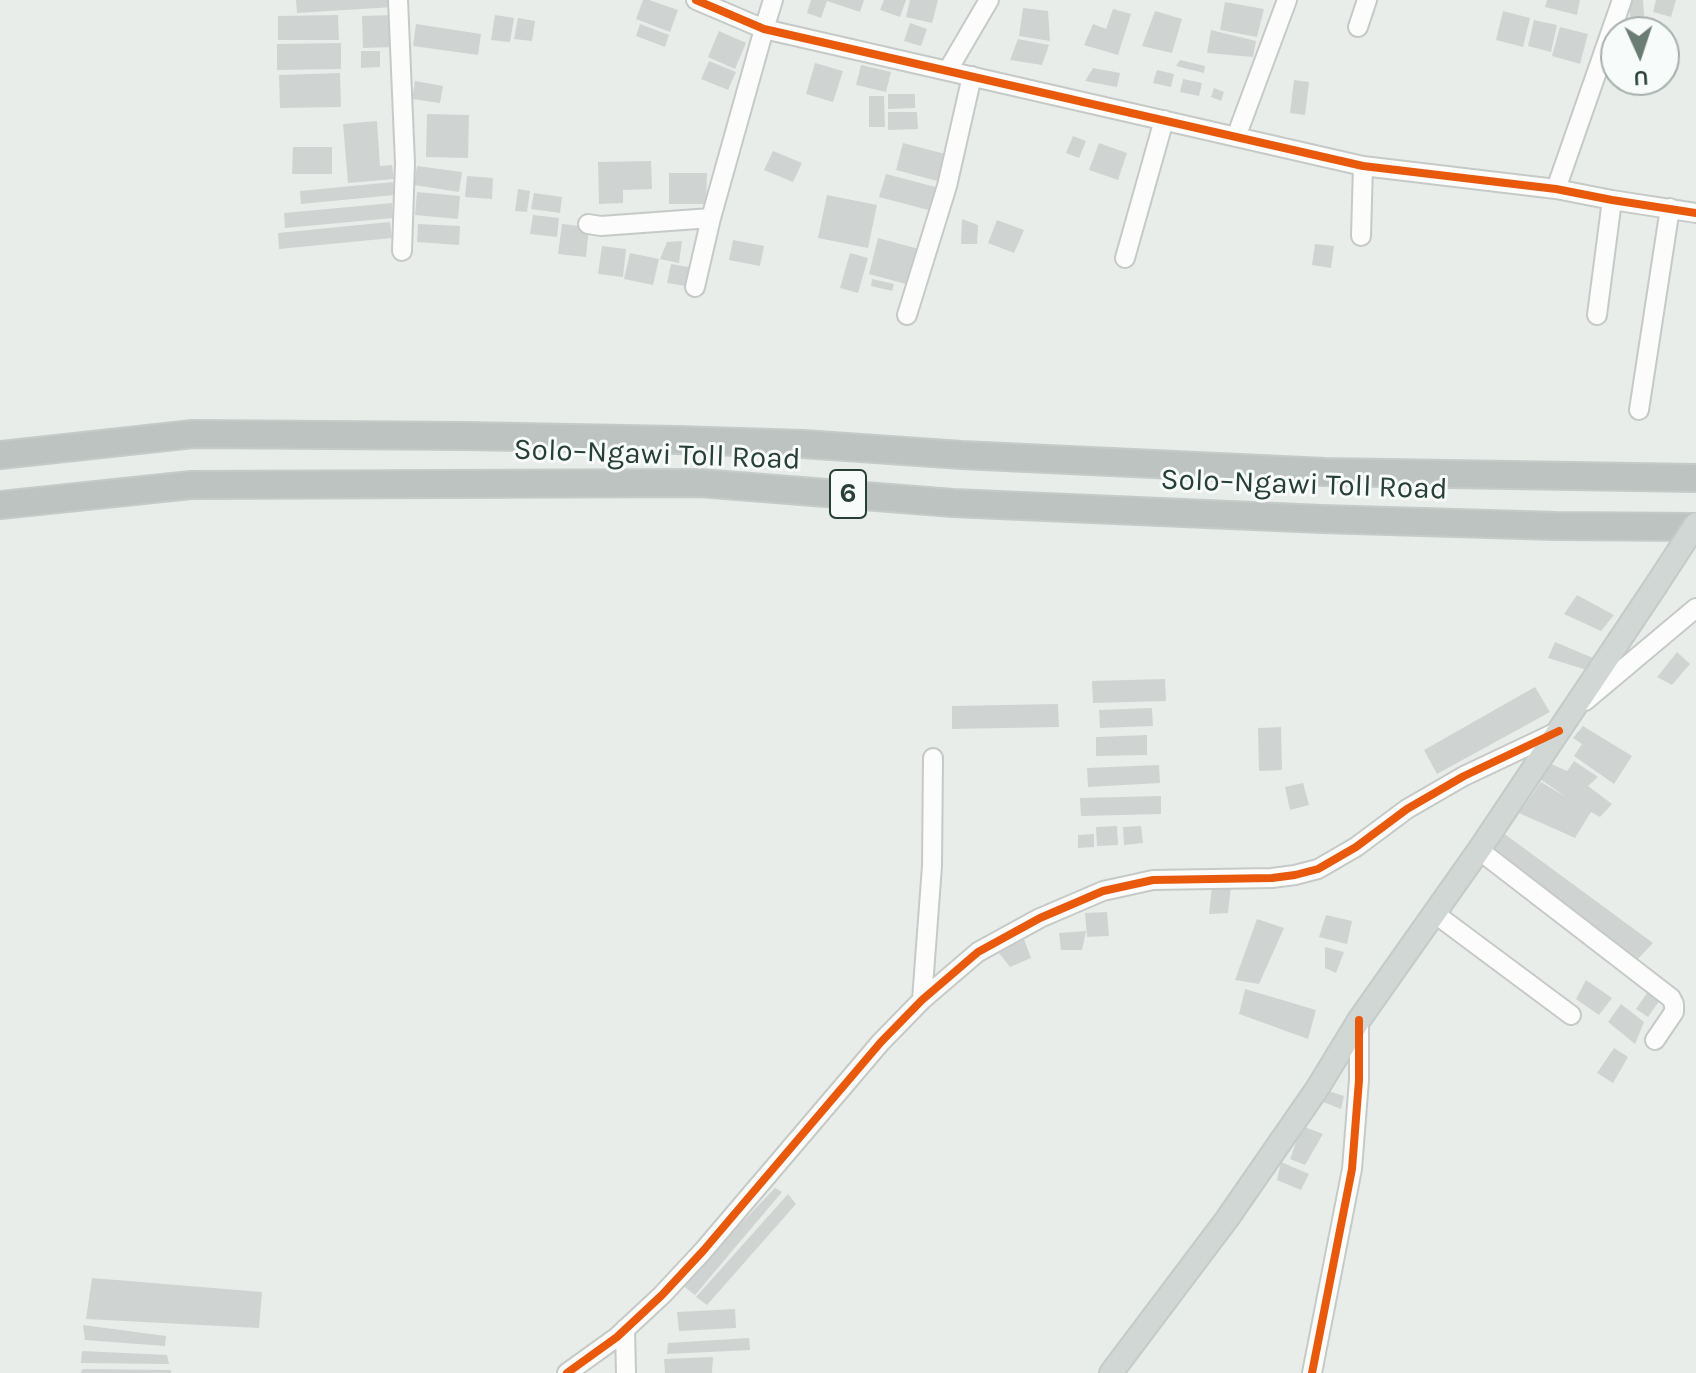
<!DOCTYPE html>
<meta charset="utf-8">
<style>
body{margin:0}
#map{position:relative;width:1696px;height:1373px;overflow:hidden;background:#e8edea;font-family:Karla,sans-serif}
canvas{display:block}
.north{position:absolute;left:1600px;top:16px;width:80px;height:80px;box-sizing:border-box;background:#f7fbf9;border:2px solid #a4b0ab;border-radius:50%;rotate:177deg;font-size:22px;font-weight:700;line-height:32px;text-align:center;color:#273f36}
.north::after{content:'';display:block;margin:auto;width:28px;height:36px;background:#6b7c75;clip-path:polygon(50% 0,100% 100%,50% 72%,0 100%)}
</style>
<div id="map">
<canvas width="1696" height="1373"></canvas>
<div class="north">U</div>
</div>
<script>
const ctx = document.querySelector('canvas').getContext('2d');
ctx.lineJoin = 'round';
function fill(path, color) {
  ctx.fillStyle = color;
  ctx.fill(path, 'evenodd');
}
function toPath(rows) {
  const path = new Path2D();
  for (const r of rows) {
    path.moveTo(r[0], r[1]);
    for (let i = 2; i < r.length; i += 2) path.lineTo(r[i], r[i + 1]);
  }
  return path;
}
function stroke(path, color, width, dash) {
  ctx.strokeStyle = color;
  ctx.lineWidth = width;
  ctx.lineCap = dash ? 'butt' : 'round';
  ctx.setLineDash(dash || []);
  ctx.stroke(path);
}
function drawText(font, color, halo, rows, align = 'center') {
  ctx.font = font + ' Karla,sans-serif';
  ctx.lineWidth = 6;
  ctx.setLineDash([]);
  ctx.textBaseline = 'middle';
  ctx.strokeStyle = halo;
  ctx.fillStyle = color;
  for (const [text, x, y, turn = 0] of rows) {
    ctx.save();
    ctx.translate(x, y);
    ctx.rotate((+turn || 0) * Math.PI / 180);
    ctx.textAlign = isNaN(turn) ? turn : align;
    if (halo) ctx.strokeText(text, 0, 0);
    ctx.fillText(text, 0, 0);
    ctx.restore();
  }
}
fill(toPath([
 [296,0,394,0,394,7,297,13],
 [643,0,649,0,678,10,670,32,636,19],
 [811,0,864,0,860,12,827,1,821,18,807,13],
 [884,0,906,0,900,17,880,10],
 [910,0,938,0,932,23,906,17],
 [1547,0,1580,0,1577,15,1545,7],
 [1629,0,1643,0,1645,29,1647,26,1668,32,1643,32,1645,29,1631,30],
 [1656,0,1676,0,1671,17,1653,12],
 [1225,2,1264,9,1257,37,1220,30],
 [1023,8,1048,11,1050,41,1019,36],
 [1113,9,1131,14,1118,55,1084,45,1093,24,1106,29],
 [1155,11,1182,19,1172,53,1142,46],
 [1503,11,1530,18,1523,47,1496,40],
 [338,15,339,40,278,40,278,16],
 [394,15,395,47,363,48,362,16],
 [495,15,514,18,510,42,491,40],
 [518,18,535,21,532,41,514,39],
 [1534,20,1557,25,1551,52,1528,46],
 [910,23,927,29,921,46,904,41],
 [416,24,481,34,478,55,413,46],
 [640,24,669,35,665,47,636,36],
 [1560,27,1588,34,1580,64,1552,56],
 [1211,30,1256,41,1253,57,1207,53],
 [719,31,746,43,735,69,708,57],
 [1018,39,1049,45,1042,65,1010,60],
 [341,43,341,69,277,70,277,44],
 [361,51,380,51,380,67,361,68],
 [1180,60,1205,66,1204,73,1176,66],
 [709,61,736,72,728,90,701,79],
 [815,63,843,71,833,102,806,94],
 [861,65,891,72,886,92,856,85],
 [1093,68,1120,73,1117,87,1085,81],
 [1157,70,1174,74,1171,87,1153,83],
 [340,73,341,107,280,108,279,75],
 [1183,79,1202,83,1199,96,1180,92],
 [1294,80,1309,82,1305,115,1290,113],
 [415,81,443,86,440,103,412,99],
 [1214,88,1224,92,1221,101,1211,97],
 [888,94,915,94,915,108,888,109],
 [869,96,884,96,885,127,869,127],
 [888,112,917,112,918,129,888,130],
 [427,114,469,115,468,158,426,157],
 [377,121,380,166,392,165,394,179,348,183,343,124],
 [1073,136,1086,141,1079,158,1066,153],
 [903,143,949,155,941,182,896,170],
 [1099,143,1127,153,1118,180,1089,170],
 [293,147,332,147,332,174,292,174],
 [773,151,802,163,793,182,764,170],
 [651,161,652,189,623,190,623,203,599,204,598,162],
 [417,166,462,172,459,192,414,185],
 [669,173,707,173,706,204,669,204],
 [886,174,943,189,936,212,879,197],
 [467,176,493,178,492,199,465,197],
 [393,182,394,195,301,204,300,191],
 [518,189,530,191,527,212,515,211],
 [417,192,460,196,458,219,415,215],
 [534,193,562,197,560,213,531,209],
 [827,195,877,205,868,248,818,238],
 [392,203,393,218,285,228,284,213],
 [533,215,559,218,557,237,530,234],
 [962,219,978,225,977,244,961,244],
 [997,220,1024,230,1014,253,988,243],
 [390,222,392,238,279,249,278,233],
 [418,224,460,226,459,245,417,242],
 [562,224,589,227,586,257,558,254],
 [878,238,919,249,910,285,869,274],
 [733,240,764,246,760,266,729,260],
 [682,241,679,263,660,259,667,242],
 [1315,244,1334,246,1331,268,1312,265],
 [602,246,626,249,623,277,598,274],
 [630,253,659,259,653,285,624,279],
 [850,253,868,258,858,293,840,288],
 [671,264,695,268,692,287,667,283],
 [872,279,894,284,892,291,871,286],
 [1577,595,1614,615,1601,631,1564,614],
 [1555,642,1593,658,1587,670,1548,658],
 [1677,652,1690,664,1672,685,1657,677],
 [1165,679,1166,701,1093,703,1092,681],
 [1535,687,1550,712,1437,774,1424,750],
 [1058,704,1059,727,952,729,952,706],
 [1152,708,1153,726,1100,728,1099,710],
 [1583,726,1632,756,1614,784,1574,756,1582,744,1573,738],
 [1281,727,1282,770,1259,771,1258,728],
 [1147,735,1147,755,1096,756,1096,737],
 [1574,761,1598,777,1588,786,1612,804,1600,817,1591,812,1575,838,1519,813,1541,782,1566,797,1540,779,1549,763,1567,771],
 [1159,765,1160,783,1088,787,1087,768],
 [1303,783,1309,805,1290,810,1285,787],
 [1161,796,1161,814,1081,816,1080,798],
 [1117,826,1118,845,1097,846,1096,827],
 [1141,826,1143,843,1124,845,1123,827],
 [1502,832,1653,943,1635,962,1489,854],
 [1094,834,1094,847,1078,848,1078,835],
 [1231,885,1228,913,1209,914,1212,886],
 [1107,912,1109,936,1087,937,1085,913],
 [1326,915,1352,921,1347,944,1319,937],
 [1257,919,1284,928,1259,984,1235,980],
 [1086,931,1082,950,1061,950,1059,933],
 [1024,939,1031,958,1010,967,999,953],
 [1325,947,1344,952,1336,973,1325,968],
 [1586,980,1612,998,1599,1015,1576,999],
 [1245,989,1316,1010,1308,1039,1239,1014],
 [1647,993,1660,1000,1648,1017,1636,1009],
 [1621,1004,1644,1022,1635,1044,1608,1022],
 [1614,1048,1628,1057,1613,1083,1597,1073],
 [1325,1090,1344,1096,1341,1109,1318,1100],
 [1302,1126,1323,1134,1305,1165,1290,1159],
 [1281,1162,1309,1174,1301,1190,1277,1180],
 [775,1188,782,1192,695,1295,682,1285],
 [788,1194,796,1204,707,1305,696,1297],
 [92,1278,262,1292,259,1328,86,1319],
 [735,1309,736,1328,679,1331,677,1312],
 [83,1325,166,1336,165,1346,85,1340],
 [749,1338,750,1350,667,1354,668,1343],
 [82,1351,167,1355,169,1364,81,1363],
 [713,1357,712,1373,665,1373,664,1359],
 [82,1369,171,1370,171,1373,81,1373]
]), '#cfd4d2');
const minor = toPath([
 [398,0,405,163,402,251],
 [696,0,764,29,1363,166,1556,189,1612,200,1696,213],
 [1358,27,1367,0],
 [948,70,989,0],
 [1236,137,1287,0],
 [1556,189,1622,0],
 [588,224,601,226,711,218],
 [1361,236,1363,166],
 [1125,258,1164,120],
 [695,287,711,218,764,29,773,0],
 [907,315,947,186,972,76],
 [1597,315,1612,200],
 [1639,410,1670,208],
 [1585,701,1696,608],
 [1479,850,1671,998,1674,1004,1674,1012,1655,1040],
 [1434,913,1571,1015],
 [922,1000,932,866,933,758],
 [625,1329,626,1373],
 [567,1373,617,1337,662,1295,703,1251,881,1042,922,1000,978,952,1040,918,1103,891,1153,880,1272,878,1295,875,1318,869,1356,847,1407,809,1464,776,1559,731],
 [1312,1373,1352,1169,1359,1080,1359,1020]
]);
const major = toPath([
 [1111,1373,1227,1219,1317,1089,1359,1020,1479,850,1655,587]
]);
const highway = toPath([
 [0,455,193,434,465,436,677,440,803,444,962,455,1325,472,1696,478],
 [0,505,191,485,700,483,953,503,1322,519,1556,526,1696,527]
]);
stroke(minor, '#c5cac7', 22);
stroke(major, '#c4cbc8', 26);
stroke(highway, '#c4cbc8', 30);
stroke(minor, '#fcfcfc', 18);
stroke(major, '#d0d7d4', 22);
stroke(highway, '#bdc3c1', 26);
const majorBridge = toPath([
 [1655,587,1696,524]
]);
stroke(majorBridge, '#c4cbc8', 26, []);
stroke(majorBridge, '#d0d7d4', 22);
stroke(toPath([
 [696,0,764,29,1363,166,1556,189,1612,200,1696,213],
 [567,1373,617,1337,662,1295,703,1251,881,1042,922,1000,978,952,1040,918,1103,891,1153,880,1272,878,1295,875,1318,869,1356,847,1407,809,1464,776,1559,731],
 [1312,1373,1352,1169,1359,1080,1359,1020]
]), '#e8590c', 8);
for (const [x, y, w] of [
 [848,494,36]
]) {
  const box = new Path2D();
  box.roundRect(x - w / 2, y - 24, w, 48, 6);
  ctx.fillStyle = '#f7fbf9';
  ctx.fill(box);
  stroke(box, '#273f36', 2);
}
drawText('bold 28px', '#273f36', null, [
 ["6",848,494]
]);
drawText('30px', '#273f36', '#f7fbf9', [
 ["Solo–Ngawi Toll Road",657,455,2],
 ["Solo–Ngawi Toll Road",1304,485,2]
]);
</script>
